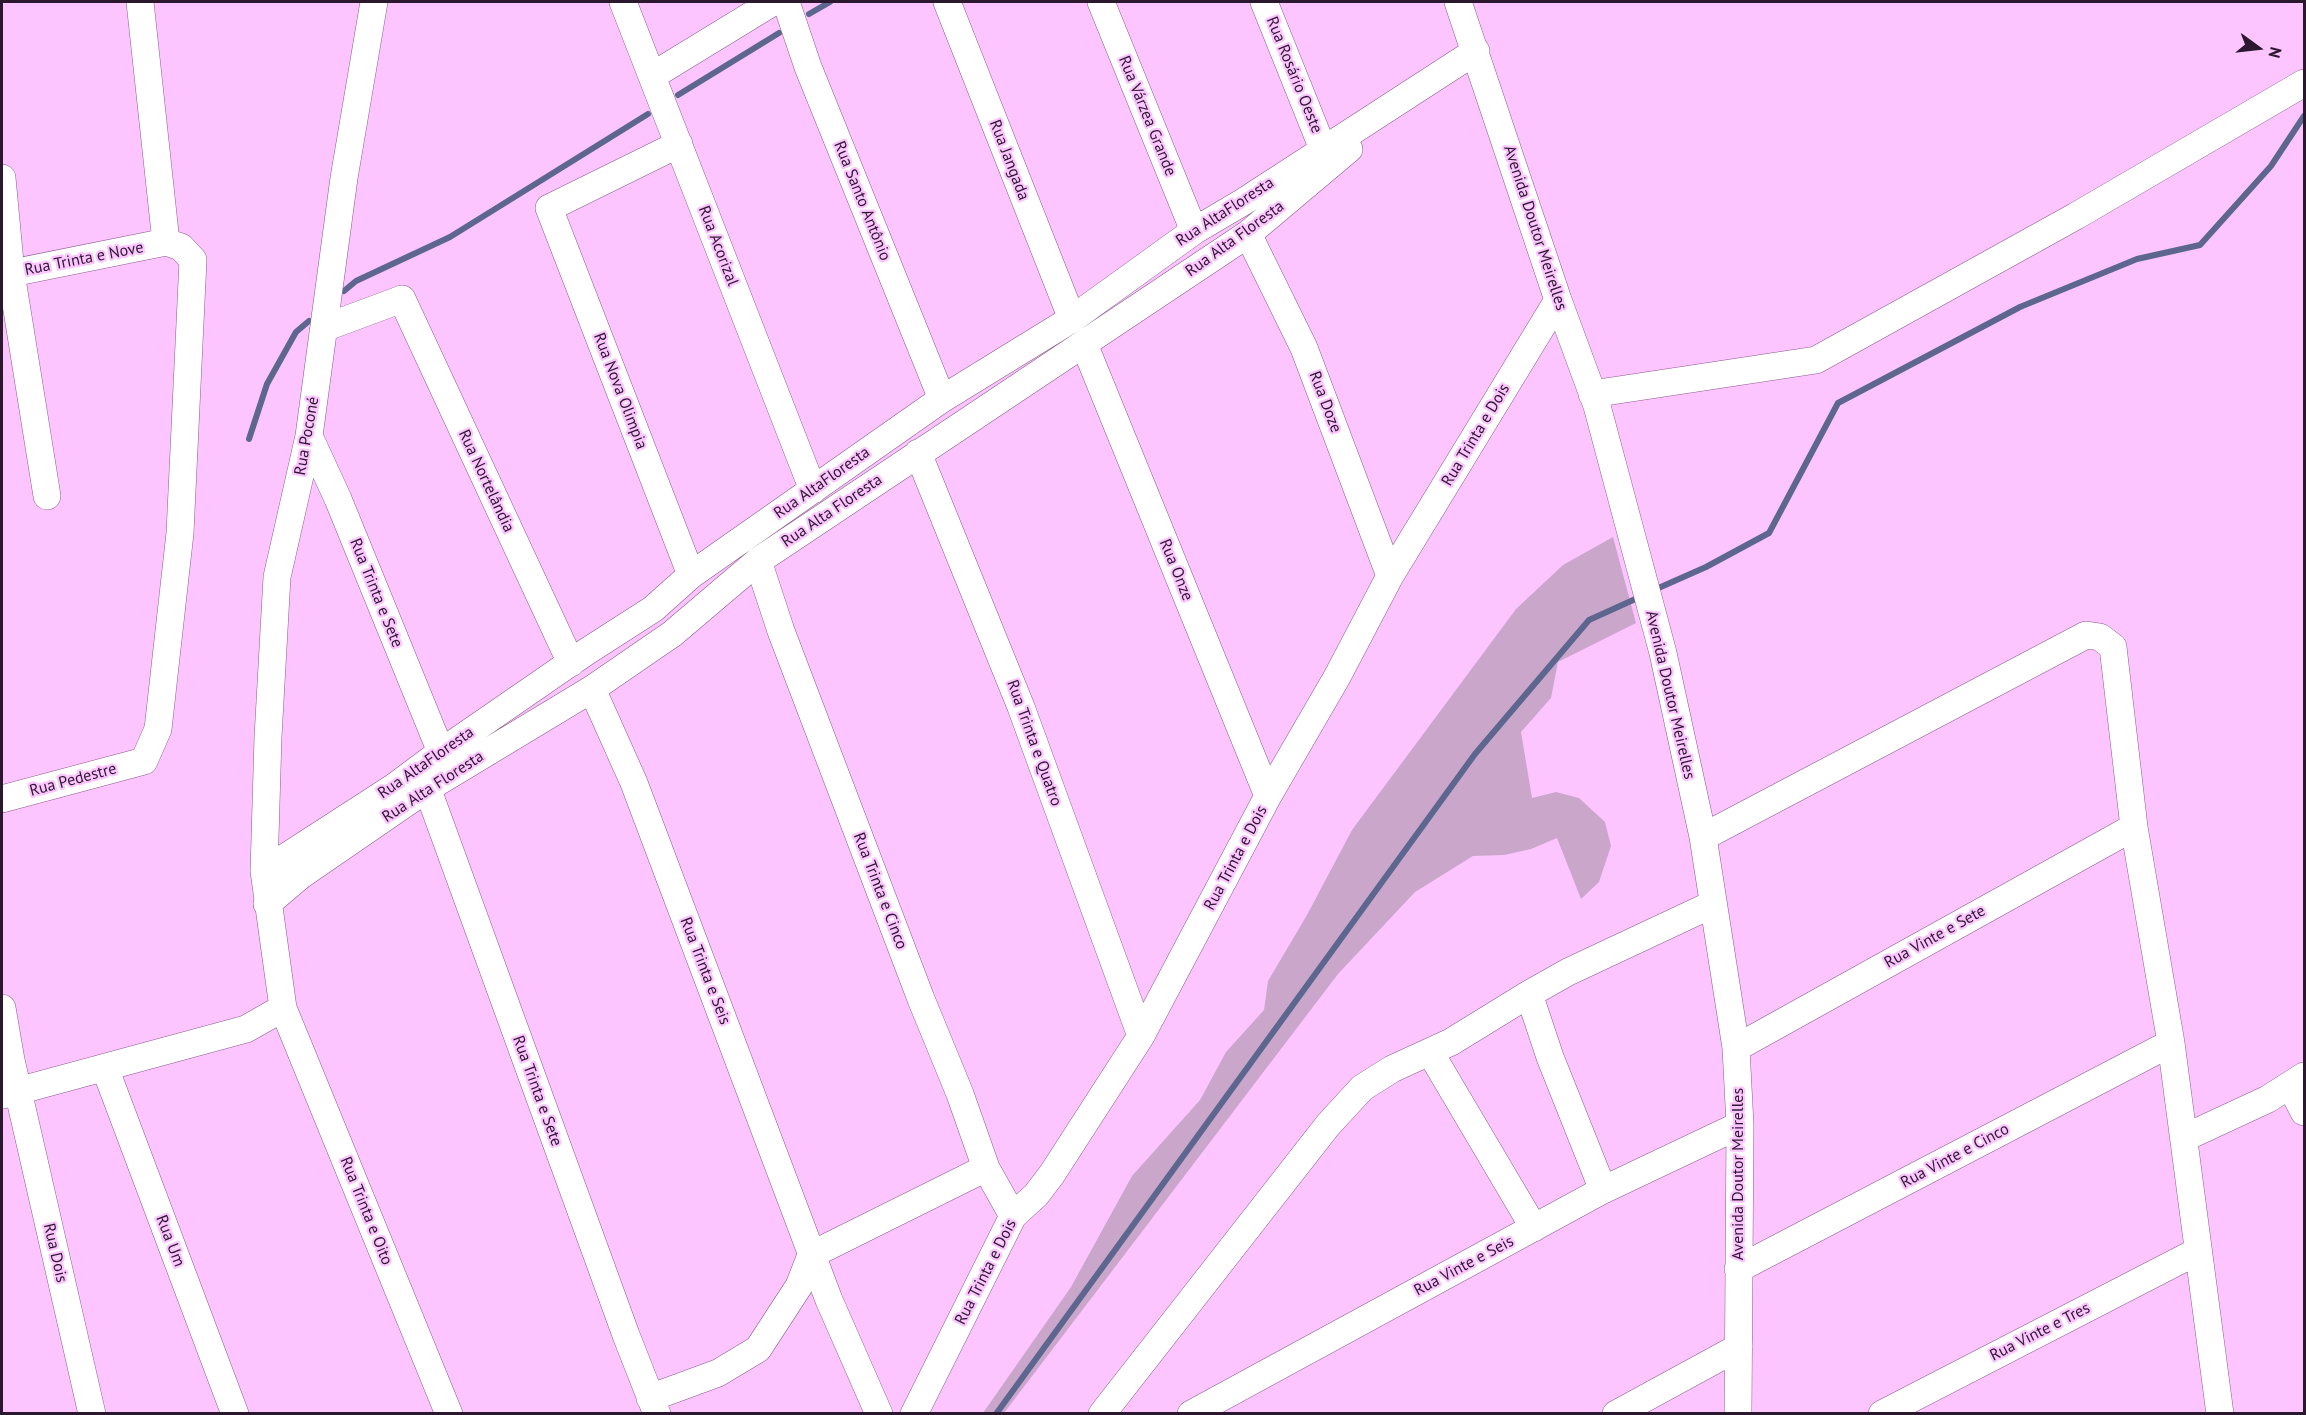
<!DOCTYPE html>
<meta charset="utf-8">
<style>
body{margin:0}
#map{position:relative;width:2306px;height:1415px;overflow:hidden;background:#fcc5ff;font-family:"PT Sans",sans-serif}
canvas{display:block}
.frame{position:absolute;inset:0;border:3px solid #2c182e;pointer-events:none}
.north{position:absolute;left:2228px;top:18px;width:60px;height:60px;-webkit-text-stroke:4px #fcc5ff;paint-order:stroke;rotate:105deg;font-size:16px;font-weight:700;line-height:24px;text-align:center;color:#2c182e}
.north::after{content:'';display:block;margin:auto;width:21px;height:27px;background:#2c182e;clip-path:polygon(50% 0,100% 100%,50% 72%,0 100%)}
</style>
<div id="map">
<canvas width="2306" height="1415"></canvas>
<div class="frame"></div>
<div class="north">N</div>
</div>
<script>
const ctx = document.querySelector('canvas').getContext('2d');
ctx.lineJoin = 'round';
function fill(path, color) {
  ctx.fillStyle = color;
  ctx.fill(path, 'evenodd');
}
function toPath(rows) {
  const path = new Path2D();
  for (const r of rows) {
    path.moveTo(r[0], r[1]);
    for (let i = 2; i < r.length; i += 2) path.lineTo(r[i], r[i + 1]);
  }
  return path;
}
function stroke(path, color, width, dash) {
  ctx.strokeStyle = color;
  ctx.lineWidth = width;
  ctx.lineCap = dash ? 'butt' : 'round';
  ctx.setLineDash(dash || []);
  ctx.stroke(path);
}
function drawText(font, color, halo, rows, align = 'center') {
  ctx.font = font + ' "PT Sans",sans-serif';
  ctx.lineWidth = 4.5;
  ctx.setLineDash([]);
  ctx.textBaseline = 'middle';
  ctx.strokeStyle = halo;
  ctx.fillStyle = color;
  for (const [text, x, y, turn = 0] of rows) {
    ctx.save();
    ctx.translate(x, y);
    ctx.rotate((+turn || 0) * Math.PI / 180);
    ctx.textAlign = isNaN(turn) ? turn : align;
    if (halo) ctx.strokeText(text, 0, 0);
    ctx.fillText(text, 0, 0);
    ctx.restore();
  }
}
fill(toPath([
 [1613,537,1636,623,1558,662,1551,698,1521,732,1532,798,1556,792,1579,798,1605,822,1611,846,1599,882,1581,899,1557,838,1531,849,1504,855,1473,856,1415,892,1338,974,1004,1413,983,1413,1071,1287,1132,1176,1200,1100,1226,1052,1264,1010,1268,981,1307,915,1352,830,1516,609,1563,565]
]), '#caa6cb');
stroke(toPath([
 [809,14,830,2],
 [678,95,779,33],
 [344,291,356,281,450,237,648,114],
 [249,439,267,384,296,332,309,321],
 [1654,590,1706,567,1769,533,1838,403,2020,307,2137,259,2200,245,2271,166,2304,116],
 [996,1414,1475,754,1589,620,1642,596]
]), '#5c668f', 6);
const minor = toPath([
 [140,2,166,242],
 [374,2,344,178,309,436,277,577,268,737,264,871,283,1008,449,1414],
 [623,2,813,490],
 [786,2,808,67,942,399],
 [947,2,1072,319],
 [1101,2,1194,231],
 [1264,2,1323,149],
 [1458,2,1558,300,1597,406,1663,653,1703,837,1736,1048,1740,1125,1738,1414],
 [652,76,773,2],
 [679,144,549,208,691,575],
 [2,178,11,273,47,496],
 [1248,234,1304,348,1390,576],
 [2,275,166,242,181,247,193,260,180,533,158,729,144,761,2,799],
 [324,328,402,299,571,663],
 [1084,344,1268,796],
 [1592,394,1816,360,2076,216,2304,83],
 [309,436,338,499,441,752],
 [918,453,1021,707,1141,1036],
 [758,561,781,631,921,999,960,1094,986,1168,1013,1216],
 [592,689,634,783,829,1300,879,1414],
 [421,771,626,1335,657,1414],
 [1703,837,2086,635,2100,637,2113,647,2134,827,2171,1043,2220,1414],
 [264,871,394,787,441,752,586,652,653,609,691,575,942,399,1072,319,1194,231,1243,202,1476,51],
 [267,904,300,876,428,788,592,689,672,634,758,561,1248,234,1349,149],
 [2,1008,11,1060,92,1414],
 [1736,1048,2134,827],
 [1430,1052,1534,1228],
 [105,1068,235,1414],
 [2290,1085,2304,1112],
 [3,1095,246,1029,283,1008],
 [2184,1138,2268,1099,2304,1076],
 [1603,1190,1550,1057,1529,994,1568,972,1713,904],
 [1738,1269,2171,1043],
 [650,1398,718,1373,758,1349,799,1286,811,1255,986,1168],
 [914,1414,1013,1216,1036,1195,1052,1174,1141,1036,1268,796,1337,677,1390,576,1558,300],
 [1102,1414,1328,1125,1362,1088,1392,1069,1451,1042,1529,994],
 [1191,1414,1603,1190,1740,1125],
 [1616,1414,1739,1347],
 [1882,1414,2198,1251]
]);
stroke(minor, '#8b5a8e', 28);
stroke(minor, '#fff', 27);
drawText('16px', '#2c182e', '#fcc5ff', [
 ["Rua Rosário Oeste",1294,75,68],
 ["Rua Várzea Grande",1147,116,68],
 ["Rua Jangada",1009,160,69],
 ["Rua Santo Antônio",862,201,68],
 ["Rua AltaFloresta",1225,212,-33],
 ["Avenida Doutor Meirelles",1535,228,72],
 ["Rua Alta Floresta",1235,239,-36],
 ["Rua Acorizal",718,246,69],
 ["Rua Trinta e Nove",84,259,-11],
 ["Rua Nova Olimpia",620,391,69],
 ["Rua Doze",1325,402,69],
 ["Rua Trinta e Dois",1476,435,-59],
 ["Rua Poconé",307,436,-80],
 ["Rua Nortelândia",486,481,65],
 ["Rua AltaFloresta",822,483,-35],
 ["Rua Alta Floresta",832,511,-34],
 ["Rua Onze",1176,570,68],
 ["Rua Trinta e Sete",376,593,68],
 ["Avenida Doutor Meirelles",1670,695,77],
 ["Rua Trinta e Quatro",1034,743,70],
 ["Rua AltaFloresta",426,763,-35],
 ["Rua Pedestre",73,780,-15],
 ["Rua Alta Floresta",433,787,-33],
 ["Rua Trinta e Dois",1236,858,-62],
 ["Rua Trinta e Cinco",880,891,69],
 ["Rua Vinte e Sete",1935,937,-29],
 ["Rua Trinta e Seis",705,971,69],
 ["Rua Trinta e Sete",537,1091,70],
 ["Rua Vinte e Cinco",1955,1156,-28],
 ["Avenida Doutor Meirelles",1738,1174,-90],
 ["Rua Trinta e Oito",366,1211,68],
 ["Rua Um",170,1241,69],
 ["Rua Dois",55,1253,77],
 ["Rua Vinte e Seis",1464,1266,-28],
 ["Rua Trinta e Dois",986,1272,-63],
 ["Rua Vinte e Tres",2040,1332,-27]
]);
</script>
